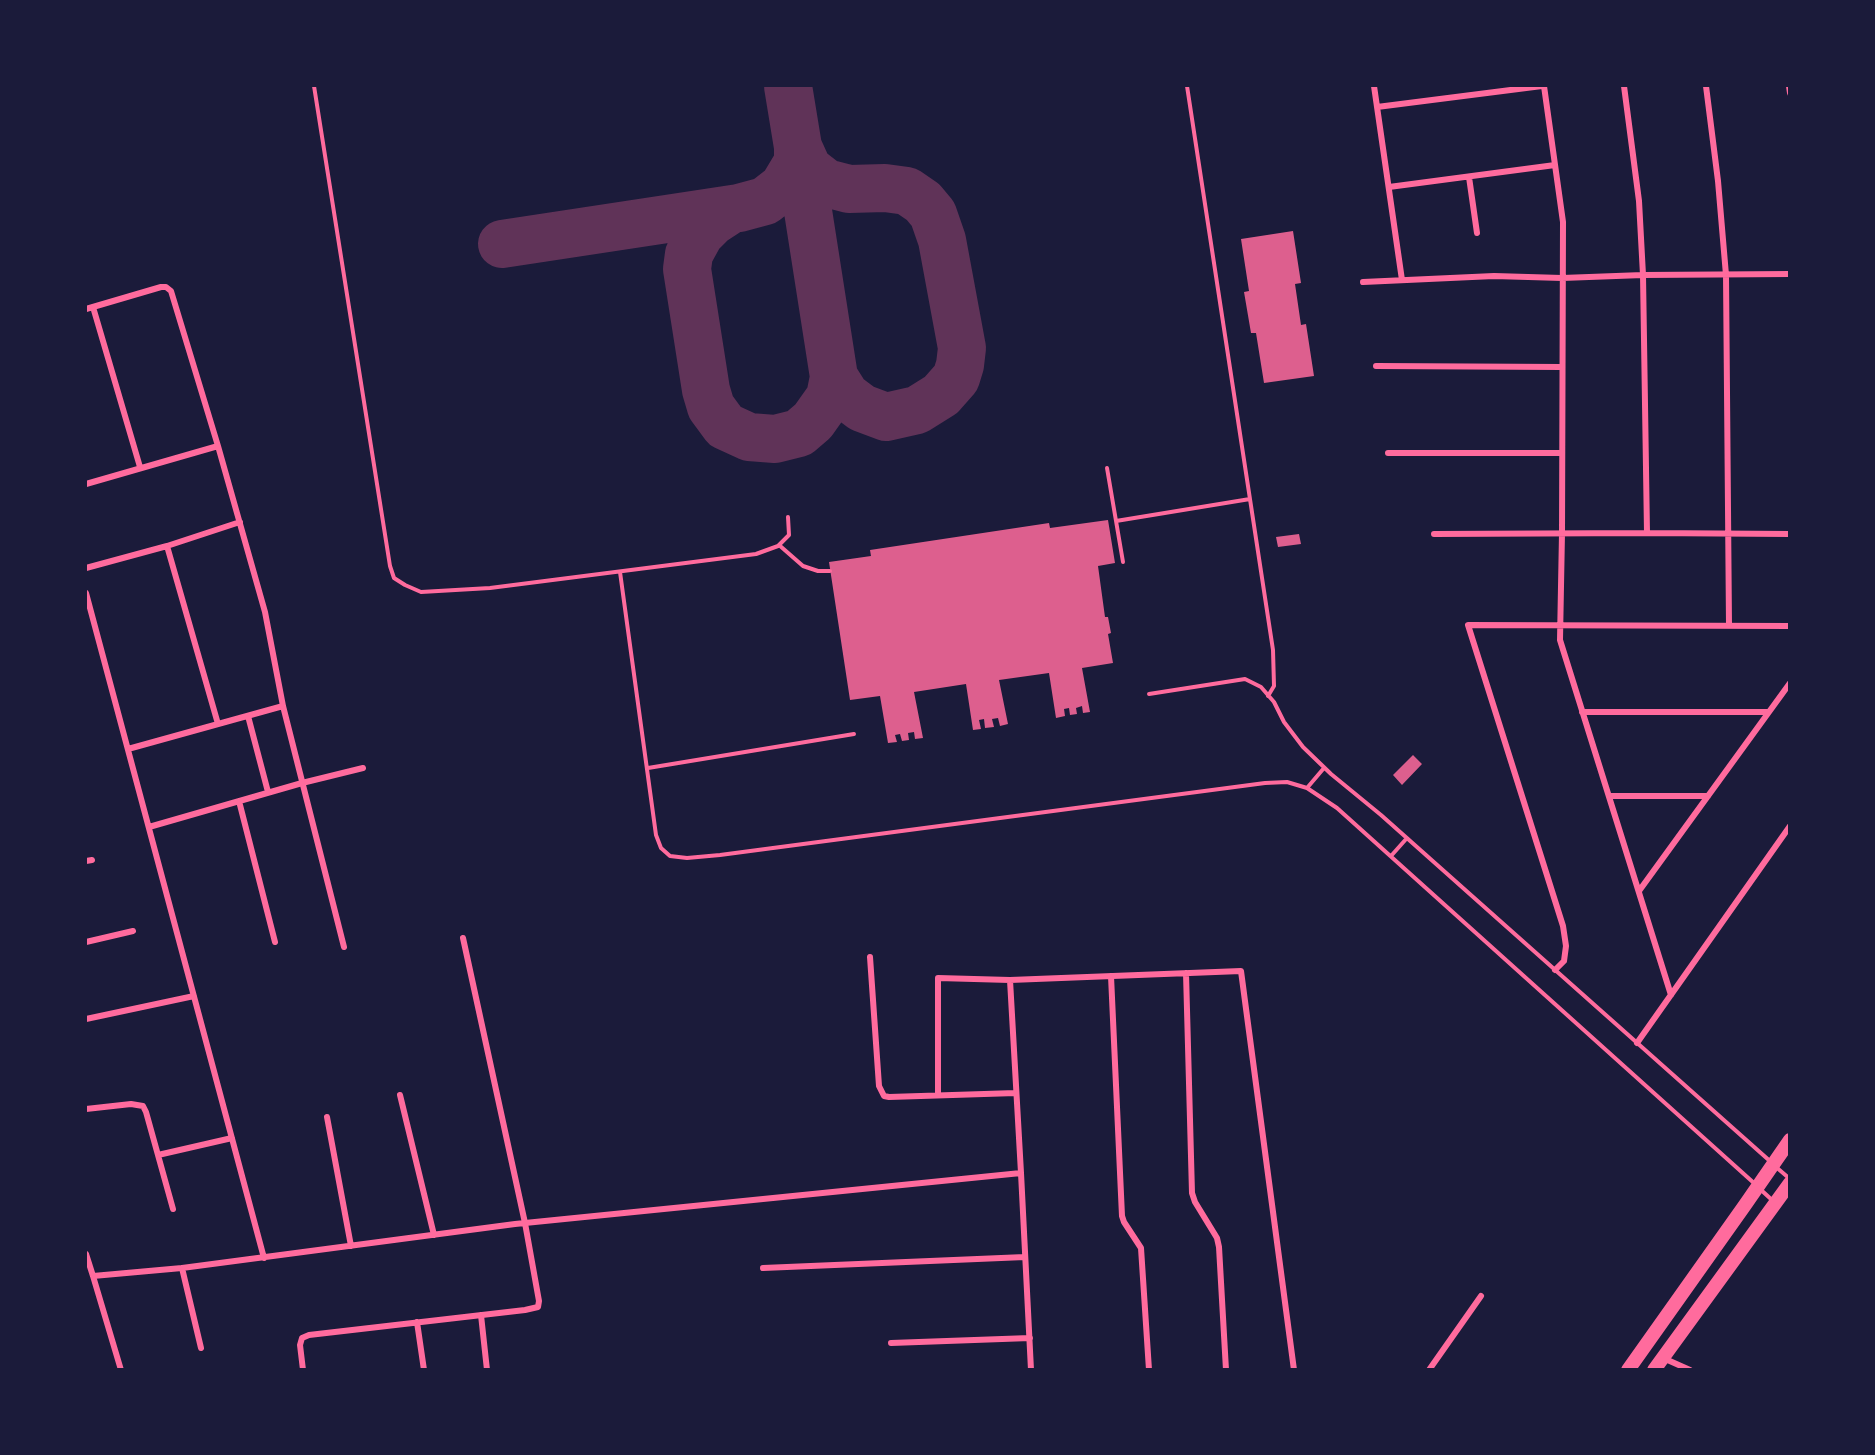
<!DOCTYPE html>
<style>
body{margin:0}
#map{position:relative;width:1875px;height:1455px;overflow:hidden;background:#1b1b3a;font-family:Barlow,sans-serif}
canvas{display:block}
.frame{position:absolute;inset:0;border:87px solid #1b1b3a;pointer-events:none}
</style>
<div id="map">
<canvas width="1875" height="1455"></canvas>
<div class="frame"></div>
</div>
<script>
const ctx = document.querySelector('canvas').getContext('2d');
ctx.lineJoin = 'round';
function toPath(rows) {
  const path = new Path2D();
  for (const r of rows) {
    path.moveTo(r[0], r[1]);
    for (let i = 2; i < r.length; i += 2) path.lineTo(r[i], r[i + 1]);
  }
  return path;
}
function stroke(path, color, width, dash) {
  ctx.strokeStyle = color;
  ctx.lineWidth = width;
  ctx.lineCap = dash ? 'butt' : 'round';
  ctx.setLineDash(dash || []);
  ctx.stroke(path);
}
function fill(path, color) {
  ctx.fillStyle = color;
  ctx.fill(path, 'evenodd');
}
stroke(toPath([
 [788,86,798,147,834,377,846,396,862,408,886,417,917,410,941,395,956,378,960,365,962,348,942,240,933,214,923,202,907,191,885,188,849,189,826,183,808,169,798,147],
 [732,209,712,222,700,234,689,254,687,269,706,390,711,407,725,426,749,437,775,439,799,433,813,421,830,397,834,377],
 [502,244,739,208,765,201,783,187,798,162,798,147]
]), '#603358', 48);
fill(toPath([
 [1293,231,1301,283,1295,284,1301,325,1306,324,1314,376,1264,383,1256,333,1251,333,1244,292,1249,291,1241,239],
 [1108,520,1115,563,1098,566,1105,617,1108,617,1111,633,1108,634,1113,663,1082,668,1090,712,1083,713,1082,706,1076,708,1077,714,1070,715,1069,708,1064,709,1065,716,1056,718,1049,673,999,680,1008,724,1000,726,998,718,992,719,994,727,985,728,984,719,979,720,981,729,973,730,966,684,914,692,923,738,915,739,914,732,908,733,909,740,902,741,900,734,895,735,897,742,888,743,880,696,850,700,829,562,871,556,870,550,1049,523,1050,528],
 [1299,534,1301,544,1278,547,1276,537],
 [1413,755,1422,764,1402,785,1393,775]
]), '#dd5f8e');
stroke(toPath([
 [314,86,390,566,394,578,405,585,421,592,490,588,756,554,778,546,789,535,788,517],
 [1187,86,1273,650,1274,686,1268,696],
 [1107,468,1123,562],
 [1116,521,1250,499],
 [779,545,803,566,818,571,830,571],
 [620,572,656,835,661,848,670,856,687,858,720,855,1265,783,1287,782,1307,788,1337,808,1755,1184],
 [1149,694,1245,679,1261,687,1274,702,1284,722,1303,747,1331,774,1381,815,1771,1162],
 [648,768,854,734],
 [1307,788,1324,768],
 [1391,856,1407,838],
 [1776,1167,1790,1179],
 [1760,1189,1772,1200]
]), '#ff6b9d', 4);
stroke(toPath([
 [1374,86,1402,280],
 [1544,86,1563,222,1562,533,1560,640,1671,995],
 [1706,86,1718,181,1726,275,1729,625],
 [1789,86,1790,93],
 [1377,107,1542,86],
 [1469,177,1477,233],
 [1389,187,1555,165],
 [1363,282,1494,276,1562,278,1643,275,1790,274],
 [93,307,140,467],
 [86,309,161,287,166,287,171,291,218,446],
 [1376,366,1562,367],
 [1388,453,1562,453],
 [86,484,218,446,265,612,283,706,344,947],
 [1647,533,1790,534],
 [1434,534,1647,533,1643,275,1639,201,1624,86],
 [167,546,218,724],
 [86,568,167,546,240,522],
 [86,593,264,1258],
 [1582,712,1768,712],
 [248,716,268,792],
 [128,749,283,706],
 [1609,796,1708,796],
 [239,801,275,942],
 [149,827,302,783,363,768],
 [86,861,92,860],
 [1639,891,1790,683],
 [86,942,133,931],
 [870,957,879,1086,884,1096,889,1097,1016,1093],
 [1555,970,1564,961,1566,946,1563,926,1468,625,1790,626],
 [1186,973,1192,1193,1195,1202,1217,1238,1219,1247,1226,1370],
 [1111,976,1122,1216,1124,1222,1141,1248,1149,1370],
 [86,1019,194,996],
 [1637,1043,1790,826],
 [400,1095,434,1235],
 [938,1095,938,978,1010,980],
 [86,1109,131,1104,143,1106,146,1112,173,1209],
 [327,1117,351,1246],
 [158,1155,232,1138],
 [1021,1173,1010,980,1241,971,1294,1370],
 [86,1254,93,1276,182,1268,515,1224,1021,1173,1031,1370],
 [182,1268,201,1348],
 [763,1268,1025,1257],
 [93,1276,121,1370],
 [481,1315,487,1370],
 [417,1322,424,1370],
 [891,1343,1030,1338],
 [1663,1358,1690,1370],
 [303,1370,300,1345,302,1338,309,1335,525,1310,538,1307,539,1301,525,1223,463,938],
 [1429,1370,1481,1296]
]), '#ff6b9d', 6);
stroke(toPath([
 [1628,1370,1745,1205,1790,1140],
 [1654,1370,1790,1183]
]), '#ff6b9d', 14);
</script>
